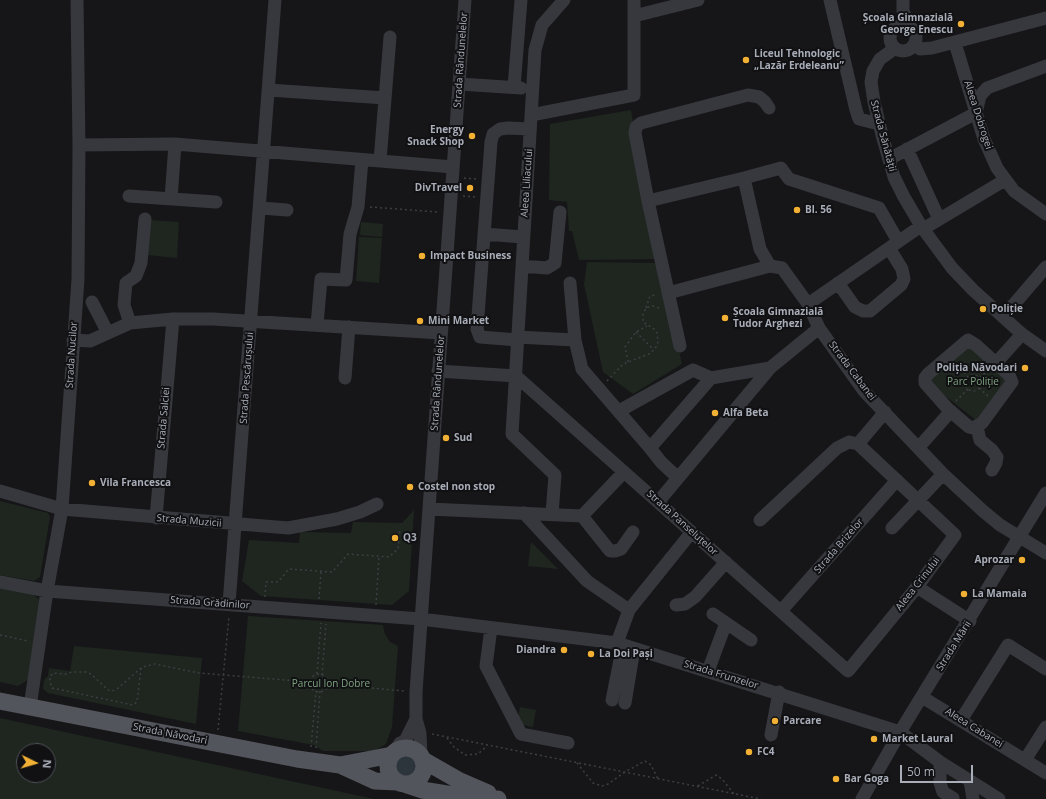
<!DOCTYPE html>
<meta charset="utf-8">
<style>
body{margin:0}
#map{position:relative;width:1046px;height:799px;overflow:hidden;background:#161618;font-family:"Open Sans",sans-serif}
canvas{display:block}
.north{position:absolute;left:16px;top:743px;width:40px;height:40px;box-sizing:border-box;background:#111113;border:1px solid #4d4f55;border-radius:50%;rotate:95deg;font-size:11px;font-weight:700;line-height:16px;text-align:center;color:#a8adb8}
.north::after{content:'';display:block;margin:auto;width:14px;height:18px;background:#f2b134;clip-path:polygon(50% 0,100% 100%,50% 72%,0 100%)}
.scale{position:absolute;left:900px;top:765px;width:73px;height:18px;box-sizing:border-box;border:2px solid #a8adb8;border-top:0;padding-left:5px;font-size:12px;line-height:14px;white-space:nowrap;color:#a8adb8;-webkit-text-stroke:3px #111113;paint-order:stroke}
</style>
<div id="map">
<canvas width="1046" height="799"></canvas>
<div class="north">N</div>
<div class="scale">50 m</div>
</div>
<script>
const ctx = document.querySelector('canvas').getContext('2d');
ctx.lineJoin = 'round';
function fill(path, color) {
  ctx.fillStyle = color;
  ctx.fill(path, 'evenodd');
}
function toPath(rows) {
  const path = new Path2D();
  for (const r of rows) {
    if (r.length === 3) {
      path.moveTo(r[0] + r[2], r[1]);
      path.arc(r[0], r[1], r[2], 0, 2 * Math.PI);
      continue;
    }
    path.moveTo(r[0], r[1]);
    for (let i = 2; i < r.length; i += 2) path.lineTo(r[i], r[i + 1]);
  }
  return path;
}
function stroke(path, color, width, dash) {
  ctx.strokeStyle = color;
  ctx.lineWidth = width;
  ctx.lineCap = dash ? 'butt' : 'round';
  ctx.setLineDash(dash || []);
  ctx.stroke(path);
}
function drawText(font, color, halo, rows, align = 'center') {
  ctx.font = font + ' "Open Sans",sans-serif';
  ctx.lineWidth = 4;
  ctx.setLineDash([]);
  ctx.textBaseline = 'middle';
  ctx.strokeStyle = halo;
  ctx.fillStyle = color;
  for (const [text, x, y, turn = 0] of rows) {
    ctx.save();
    ctx.translate(x, y);
    ctx.rotate((+turn || 0) * Math.PI / 180);
    ctx.textAlign = isNaN(turn) ? turn : align;
    if (halo) ctx.strokeText(text, 0, 0);
    ctx.fillText(text, 0, 0);
    ctx.restore();
  }
}
fill(toPath([
 [631,110,656,259,579,260,572,231,569,231,567,202,549,200,550,124],
 [149,220,179,222,177,258,147,255],
 [361,222,383,224,382,237,360,235],
 [359,237,382,238,379,283,356,281],
 [587,262,659,263,682,364,633,394,603,372,584,284],
 [968,346,1008,377,977,421,931,385,931,377],
 [0,501,48,513,50,517,40,577,34,581,0,575],
 [414,510,409,591,392,605,261,596,242,581,249,540,299,543,300,532,351,533,353,522,402,523],
 [531,542,558,569,528,566],
 [0,586,30,592,40,600,28,680,18,686,0,682],
 [248,616,383,625,385,634,390,642,398,646,392,727,386,744,374,751,323,751,314,745,238,731],
 [74,646,202,658,196,724,48,693,43,689,44,680,48,676,49,668,70,671],
 [520,707,536,710,533,727,517,724],
 [0,718,374,799,0,799],
 [24,751,48,751,48,775,24,775]
]), '#1e261f');
fill(toPath([
 [406,766,10]
]), '#2c353c');
stroke(toPath([
 [464,178,476,179],
 [463,196,475,197],
 [370,207,438,212],
 [646,308,650,296,656,295],
 [636,332,653,349],
 [628,362,625,347,636,332,647,326],
 [958,364,968,377],
 [973,383,8],
 [980,378,987,371],
 [607,381,623,364,649,354,655,349,658,342,657,333,654,329,643,322,643,314,646,308,653,306,659,308],
 [979,388,988,396],
 [956,401,968,389],
 [265,597,266,582,278,582,289,569,332,572,348,554,389,557,398,549,400,529],
 [319,599,321,572],
 [376,605,379,556],
 [0,635,28,641],
 [141,668,137,702,133,705,52,688,50,682,50,677,53,673,66,674,72,672,86,672,91,674,108,690,112,691,117,689,141,668,143,667,155,664,199,673,310,682],
 [317,674,321,623],
 [319,683,9],
 [322,675,326,624],
 [327,684,404,691],
 [218,730,229,616],
 [432,734,761,799],
 [447,738,454,747,465,755,478,754,487,746],
 [311,747,316,691],
 [316,748,320,691],
 [577,763,593,783,602,786,608,784,625,772,645,761,651,765,658,779],
 [698,786,716,775,722,779,734,794]
]), '#3d3f44', 1.5, [2, 3]);
stroke(toPath([
 [830,0,856,110,859,119,879,124],
 [903,0,903,11,909,26],
 [634,16,698,0],
 [903,38,13],
 [955,43,984,139,997,168,1014,191,1046,214],
 [915,45,920,49,932,48,1046,18],
 [894,49,880,59,873,71,871,82,874,102,882,135,894,177,904,197,921,226,952,268,973,290,1022,334,1046,351],
 [459,84,521,88],
 [514,87,521,0],
 [269,90,385,98],
 [531,115,634,95,634,0],
 [79,145,175,144,453,167],
 [907,149,939,219],
 [889,159,976,113,980,96,987,88,1046,66],
 [380,161,390,37],
 [129,196,216,202],
 [171,199,175,144],
 [648,201,744,178],
 [261,208,287,210],
 [923,229,1005,180],
 [484,234,523,237],
 [898,241,879,208,789,179,781,168,744,178,760,249,770,266,782,268,808,304,819,328,864,391,943,474,983,511,1000,525,1046,553],
 [522,266,547,268,555,263,560,212],
 [570,283,575,340,582,369,650,448],
 [838,283,855,307,863,311,870,311,901,285,904,279,902,269,889,248],
 [668,293,770,266],
 [92,302,108,333],
 [808,304,921,226],
 [1003,317,1046,267],
 [130,323,124,305,126,283,136,276,141,263,145,219],
 [317,325,321,279,346,280,350,234,358,207,362,160],
 [517,337,575,340],
 [73,340,90,341,130,323,173,319,213,319,441,333],
 [518,340,480,337,477,329,491,142,493,134,500,129,508,128,530,129],
 [968,340,976,345,1009,375,1012,382,982,423,973,428,969,427,948,409,925,383,925,378,928,374,968,340],
 [680,346,648,201,635,133,636,127,641,123,748,95,759,97,765,102,769,108],
 [996,363,1022,334],
 [438,371,516,376],
 [516,376,848,671,917,587,955,535,858,444],
 [345,378,349,327],
 [619,411,693,370,711,378],
 [977,427,980,440,992,450,997,457,996,463,992,470],
 [919,447,951,411],
 [678,478,661,462,650,448,711,378,770,368],
 [0,491,62,509,288,528,337,519,360,512,377,504],
 [658,502,770,368,819,328],
 [429,509,582,516,610,551,615,551,621,549,633,532],
 [524,513,587,581,629,610],
 [552,514,555,475,512,434,535,50,542,25,564,0],
 [582,516,624,472],
 [156,518,173,319],
 [760,520,837,448,849,442,858,444,885,412],
 [892,528,943,474],
 [0,582,47,591,421,619,617,643,900,732,940,762,999,799],
 [917,587,970,621],
 [229,604,275,0],
 [676,605,685,604,695,597,726,562],
 [781,611,897,480],
 [713,614,751,640],
 [491,628,486,666,521,734,568,743],
 [617,643,629,610,691,533],
 [708,671,726,623],
 [922,697,1046,773],
 [612,700,623,645],
 [625,703,634,649],
 [30,707,47,591,62,509,78,279,79,145,77,0],
 [961,720,1008,645,1046,669],
 [771,735,779,692],
 [394,752,400,743,405,741,416,719],
 [421,756,420,733,416,719,416,692,465,0],
 [1025,760,1046,727],
 [940,762,940,783,943,792,953,798],
 [970,781,973,799],
 [862,799,900,732,1046,493]
]), '#37383d', 13);
stroke(toPath([
 [0,701,297,759,340,765,375,781,398,782],
 [406,766,18],
 [423,760,458,780,488,793],
 [340,765,392,755],
 [404,784,422,790,472,798,498,799]
]), '#53555c', 17);
for (const [x, y, r, color] of [
 [961,24,4,"#f2b134"],
 [746,60,4,"#f2b134"],
 [472,136,4,"#f2b134"],
 [470,188,4,"#f2b134"],
 [797,210,4,"#f2b134"],
 [422,256,4,"#f2b134"],
 [983,309,4,"#f2b134"],
 [725,318,4,"#f2b134"],
 [420,321,4,"#f2b134"],
 [1025,368,4,"#f2b134"],
 [715,413,4,"#f2b134"],
 [446,438,4,"#f2b134"],
 [92,483,4,"#f2b134"],
 [410,487,4,"#f2b134"],
 [395,538,4,"#f2b134"],
 [1022,560,4,"#f2b134"],
 [964,594,4,"#f2b134"],
 [564,650,4,"#f2b134"],
 [591,654,4,"#f2b134"],
 [775,721,4,"#f2b134"],
 [874,739,4,"#f2b134"],
 [749,752,4,"#f2b134"],
 [836,779,4,"#f2b134"]
]) {
  const dot = new Path2D();
  dot.arc(x, y, r, 0, 2 * Math.PI);
  ctx.fillStyle = color;
  ctx.fill(dot);
  stroke(dot, '#111113', 1.5);
}
drawText('bold 10px', '#a8adb8', '#111113', [
 ["Școala Gimnazială",953,18,"right"],
 ["George Enescu",953,30,"right"],
 ["Liceul Tehnologic",754,54],
 ["„Lazăr Erdeleanu”",754,66],
 ["Energy",464,130,"right"],
 ["Snack Shop",464,142,"right"],
 ["DivTravel",462,188,"right"],
 ["Bl. 56",805,210],
 ["Impact Business",430,256],
 ["Poliție",991,309],
 ["Școala Gimnazială",733,312],
 ["Tudor Arghezi",733,324],
 ["Mini Market",428,321],
 ["Poliția Năvodari",1017,368,"right"],
 ["Alfa Beta",723,413],
 ["Sud",454,438],
 ["Vila Francesca",100,483],
 ["Costel non stop",418,487],
 ["Q3",403,538],
 ["Aprozar",1014,560,"right"],
 ["La Mamaia",972,594],
 ["Diandra",556,650,"right"],
 ["La Doi Pași",599,654],
 ["Parcare",783,721],
 ["Market Laural",882,739],
 ["FC4",757,752],
 ["Bar Goga",844,779]
], 'left');
drawText('10px', '#a8adb8', '#111113', [
 ["Strada Rândunelelor",461,60,-86],
 ["Aleea Dobrogei",978,115,72],
 ["Strada Sănătății",883,136,75],
 ["Aleea Liliacului",527,183,-86],
 ["Strada Nucilor",72,355,-86],
 ["Strada Cabanei",852,371,53],
 ["Strada Pescărușului",247,378,-86],
 ["Strada Rândunelelor",438,383,-86],
 ["Strada Salciei",164,418,-85],
 ["Strada Muzicii",189,521,5],
 ["Strada Panseluțelor",682,523,42],
 ["Strada Brizelor",839,546,-49],
 ["Aleea Crinului",918,584,-52],
 ["Strada Grădinilor",210,603,4],
 ["Strada Mării",954,646,-58],
 ["Strada Frunzelor",721,675,17],
 ["Aleea Cabanei",974,728,32],
 ["Strada Năvodari",170,734,11]
]);
drawText('10px', '#7fa381', '#111113', [
 ["Parc Poliție",973,382],
 ["Parcul Ion Dobre",331,684]
]);
</script>
